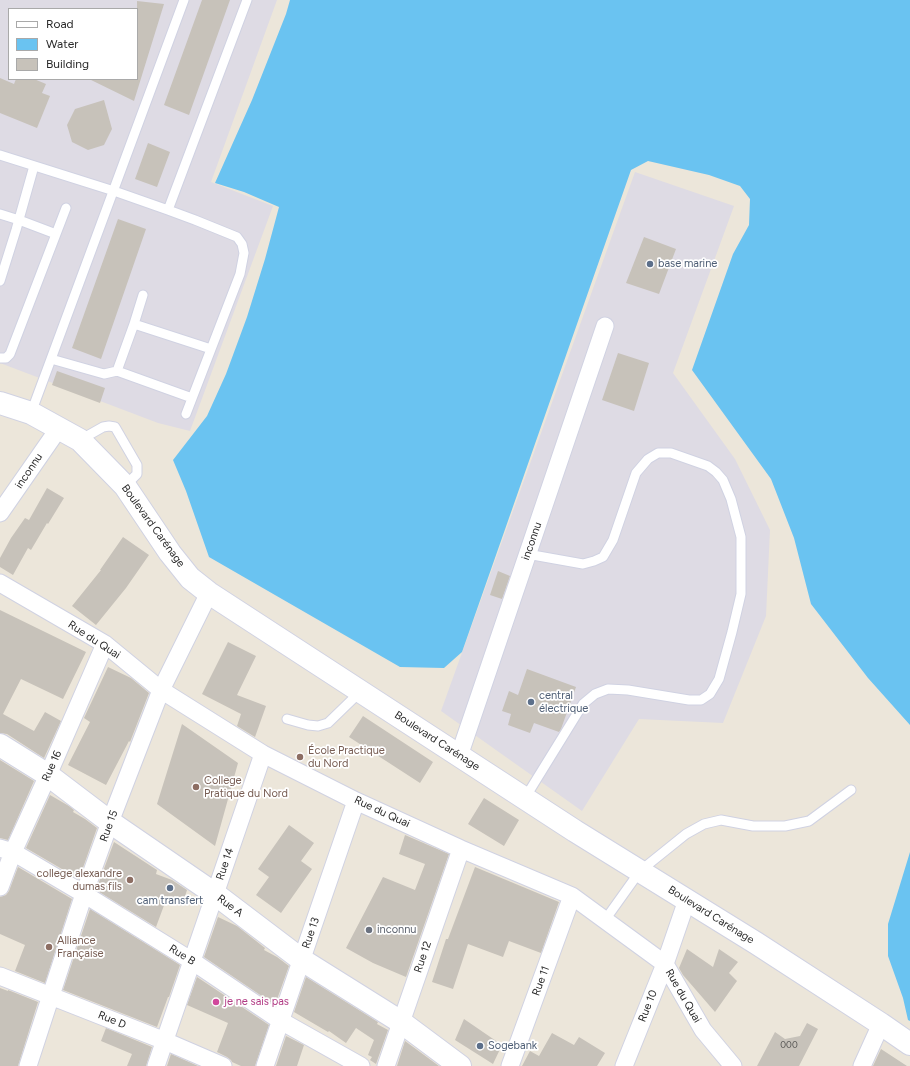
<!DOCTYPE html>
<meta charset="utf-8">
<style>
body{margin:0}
#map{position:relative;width:910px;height:1066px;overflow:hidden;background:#ece6da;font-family:Figtree,sans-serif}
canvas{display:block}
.legend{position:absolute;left:8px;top:8px;width:130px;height:72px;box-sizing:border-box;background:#fff;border:1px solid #a9a9a9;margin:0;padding:5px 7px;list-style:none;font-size:12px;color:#292929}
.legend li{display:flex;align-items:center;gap:8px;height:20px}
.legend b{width:20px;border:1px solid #a9a9a9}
</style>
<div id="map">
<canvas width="910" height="1066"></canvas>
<ul class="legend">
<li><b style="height:5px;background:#fff"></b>Road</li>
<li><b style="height:11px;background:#6ac3f1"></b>Water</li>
<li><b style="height:11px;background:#c7c2ba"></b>Building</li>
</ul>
</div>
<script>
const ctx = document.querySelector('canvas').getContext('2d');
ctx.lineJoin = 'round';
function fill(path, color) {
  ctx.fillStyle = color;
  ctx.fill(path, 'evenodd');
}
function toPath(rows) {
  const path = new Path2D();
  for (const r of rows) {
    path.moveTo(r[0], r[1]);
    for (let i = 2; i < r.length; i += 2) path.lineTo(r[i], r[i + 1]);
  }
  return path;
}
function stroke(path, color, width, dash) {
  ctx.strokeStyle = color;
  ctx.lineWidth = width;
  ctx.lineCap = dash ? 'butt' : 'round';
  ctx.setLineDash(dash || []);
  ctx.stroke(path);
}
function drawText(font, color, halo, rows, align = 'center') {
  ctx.font = font + ' Figtree,sans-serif';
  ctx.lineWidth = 3.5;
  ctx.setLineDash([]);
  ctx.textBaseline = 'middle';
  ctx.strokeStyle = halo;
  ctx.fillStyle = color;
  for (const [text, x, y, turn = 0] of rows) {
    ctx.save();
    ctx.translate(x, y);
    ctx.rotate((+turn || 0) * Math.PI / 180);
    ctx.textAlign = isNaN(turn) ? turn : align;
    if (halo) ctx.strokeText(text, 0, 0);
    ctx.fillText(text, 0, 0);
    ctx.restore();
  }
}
fill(toPath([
 [0,0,277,0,211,182,273,206,190,431,158,423,0,363],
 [9,9,137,9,137,79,9,79],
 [635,172,734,206,673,373,735,459,770,530,766,616,723,723,639,719,582,811,441,711]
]), '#dedbe4');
fill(toPath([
 [290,0,910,0,910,725,868,678,811,604,794,538,771,479,692,370,733,254,749,225,750,199,740,186,709,175,648,161,631,170,462,652,444,668,400,667,209,557,186,491,173,460,207,416,226,374,247,317,265,259,279,207,244,192,215,183,252,100,286,14],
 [910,852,910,1021,908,1020,903,998,888,956,888,924]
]), '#6ac3f1');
fill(toPath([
 [202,0,230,0,189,115,164,105],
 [137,1,164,4,134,101,89,79,137,79],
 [0,78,14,84,16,79,34,79,46,84,42,93,50,96,37,128,0,113],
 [104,100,112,129,104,145,88,150,72,142,67,125,75,109],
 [148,143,170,152,157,187,135,179],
 [118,219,146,229,101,359,72,348],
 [644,237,676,249,659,294,626,283],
 [618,353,649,363,634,411,602,400],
 [57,371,105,388,100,403,52,385],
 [47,488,64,498,48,524,47,523,31,550,28,548,13,575,0,567,0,558,11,538,25,518,29,520],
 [123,537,149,555,126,588,96,625,72,606,101,570,100,570],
 [498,571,510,576,502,599,490,595],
 [0,610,86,652,63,699,21,679,3,714,34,731,45,712,61,721,44,758,7,734,0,733],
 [228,642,256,656,237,695,266,706,255,737,237,726,241,714,202,694],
 [108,667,131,678,149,693,130,742,129,741,106,785,68,765,90,722,84,718],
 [527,669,576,687,561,729,559,732,534,723,530,733,508,725,511,714,502,711,509,691,518,695],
 [363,716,433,762,420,783,349,737],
 [182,724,238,763,215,846,157,804],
 [0,760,34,781,8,840,0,838],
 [50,795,69,806,74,810,73,812,85,819,97,828,79,879,26,848],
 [484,798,519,820,504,846,468,824],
 [289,825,314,843,301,861,312,869,281,913,256,895,269,877,258,869],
 [405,835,449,854,406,977,373,963,346,948,383,877,415,890,425,864,399,854],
 [114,842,157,870,156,874,172,880,187,890,182,906,166,900,156,927,96,890],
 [18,867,72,899,45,983,15,971,25,945,0,934,0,897,6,895,9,891],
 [475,867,559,902,541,953,509,941,503,957,468,944,453,989,432,982,446,939,448,939],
 [90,909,180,965,169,997,168,997,157,1027,63,990],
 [218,917,237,926,265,948,264,950,277,957,289,966,275,1005,204,957],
 [687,949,713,967,719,949,738,962,729,973,737,981,715,1012,683,975,679,968],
 [197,977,269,1025,255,1066,241,1066,232,1062,231,1060,227,1057,217,1052,228,1023,187,1005],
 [306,977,378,1022,377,1024,388,1030,376,1064,370,1060,372,1057,368,1055,374,1040,356,1028,346,1043,329,1031,328,1032,294,1012],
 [0,988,8,991,8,990,38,1002,18,1066,0,1066],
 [464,1019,502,1045,493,1064,455,1040],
 [807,1023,818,1029,799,1066,757,1066,775,1032,785,1039,800,1036],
 [106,1028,152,1047,146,1066,127,1066,132,1054,101,1041],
 [552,1033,574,1045,579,1037,605,1053,597,1066,522,1066,530,1051,539,1056],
 [286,1036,304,1045,297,1066,276,1066],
 [405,1041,439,1066,397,1066],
 [881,1049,907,1066,873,1066],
 [171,1054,198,1066,167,1066]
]), '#c7c2ba');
const lane = toPath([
 [0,155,114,191,168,210,247,0],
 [168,210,195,220,237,237,242,244,244,253,240,274,186,414],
 [0,214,19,220,56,234],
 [0,281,16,230,34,166],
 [134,324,211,349],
 [0,358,6,358,10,354,66,208],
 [51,359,104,374,117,371,134,324,143,295],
 [117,371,192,398],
 [31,413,184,0],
 [80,440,103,427,109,426,115,427,137,465,137,474,125,486],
 [287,719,308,725,318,726,328,723,360,692],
 [525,798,583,704,595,694,608,689,628,690,689,700,701,700,710,694,719,679,732,632,741,594,741,537,731,499,723,480,716,472,708,466,671,453,658,453,648,459,636,473,613,540,603,557,594,561,583,564,527,554],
 [605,920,640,871,686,834,704,824,721,820,753,826,785,826,809,821,851,790]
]);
const street = toPath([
 [0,513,59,428],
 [0,583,105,644,161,690,263,754,356,801,461,849,572,896,665,964,703,1030,733,1066],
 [459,756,605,326],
 [0,848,13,852,84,894,192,961,281,1021,361,1066],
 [0,887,13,852,48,775,105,644],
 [0,976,165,1041,223,1066],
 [28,1066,84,894,110,822,161,690,209,593],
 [156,1066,263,754],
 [265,1066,356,801],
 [386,1066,461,849],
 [510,1066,572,896],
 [624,1066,665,964,687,900],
 [862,1066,881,1024]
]);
const secondary = toPath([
 [0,403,31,413,80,440,125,486,170,553,190,578,209,593,575,831,756,943,881,1024,910,1044],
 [0,745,48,775,110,822,215,894,302,960,401,1022,460,1066]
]);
stroke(lane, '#d0d2e2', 11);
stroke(street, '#d0d2e2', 19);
stroke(secondary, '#d0d2e2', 24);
stroke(lane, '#fff', 9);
stroke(street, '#fff', 17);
stroke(secondary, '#fff', 22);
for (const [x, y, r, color] of [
 [650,264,4,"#5c6f8a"],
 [531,702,4,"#5c6f8a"],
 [300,757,4,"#8d6e63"],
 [196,787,4,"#8d6e63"],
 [130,880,4,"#8d6e63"],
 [170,888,4,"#5c6f8a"],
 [369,930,4,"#6b7280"],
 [49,947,4,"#8d6e63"],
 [216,1002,4,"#d1479c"],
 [480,1046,4,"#5c6f8a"]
]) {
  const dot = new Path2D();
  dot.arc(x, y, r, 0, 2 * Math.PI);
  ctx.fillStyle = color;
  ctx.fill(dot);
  stroke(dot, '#fff', 1.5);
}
drawText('9px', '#504f4d', null, [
 ["000",789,1045]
]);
drawText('11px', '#4e5e75', '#fff', [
 ["base marine",658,264],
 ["central",539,696],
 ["électrique",539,709],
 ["cam transfert",170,901,"center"],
 ["Sogebank",488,1046]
], 'left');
drawText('11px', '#292929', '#fff', [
 ["inconnu",29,471,-56],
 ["Boulevard Carénage",153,526,54],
 ["inconnu",532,541,-71],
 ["Rue du Quai",94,640,33],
 ["Boulevard Carénage",437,741,33],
 ["Rue 16",52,766,-66],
 ["Rue du Quai",382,812,25],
 ["Rue 15",109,826,-70],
 ["Rue 14",225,864,-71],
 ["Rue A",230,906,37],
 ["Boulevard Carénage",711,915,32],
 ["Rue 13",311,933,-71],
 ["Rue B",182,955,32],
 ["Rue 12",423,957,-71],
 ["Rue 11",541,981,-70],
 ["Rue du Quai",683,996,60],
 ["Rue 10",648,1006,-68],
 ["Rue D",112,1020,22]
]);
drawText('11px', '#785e54', '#fff', [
 ["École Practique",308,751],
 ["du Nord",308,764],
 ["College",204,781],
 ["Pratique du Nord",204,794],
 ["college alexandre",122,874,"right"],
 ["dumas fils",122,887,"right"],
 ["Alliance",57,941],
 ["Française",57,954]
], 'left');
drawText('11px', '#5b616d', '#fff', [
 ["inconnu",377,930]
], 'left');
drawText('11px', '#b23c85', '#fff', [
 ["je ne sais pas",224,1002]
], 'left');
</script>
